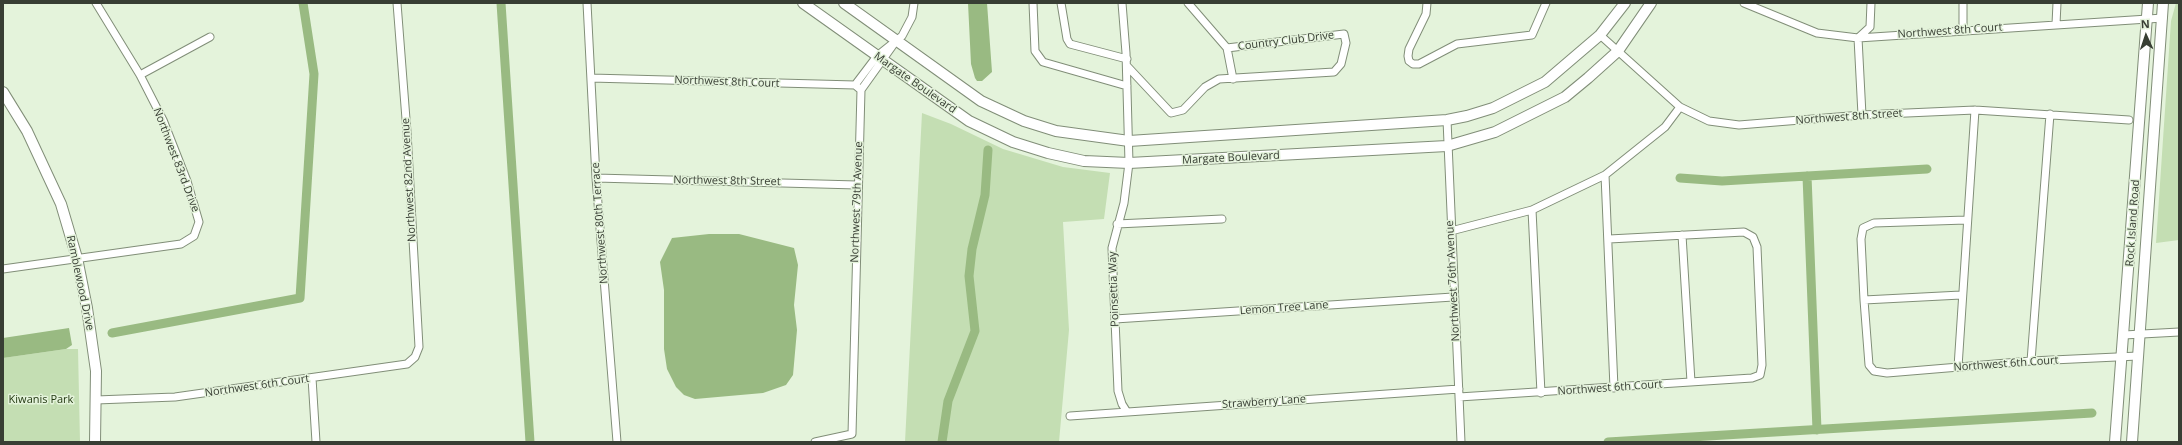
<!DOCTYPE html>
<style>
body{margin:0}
#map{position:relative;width:2182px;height:445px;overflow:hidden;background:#e4f3db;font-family:"Open Sans",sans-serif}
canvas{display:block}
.frame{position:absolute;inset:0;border:4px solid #383e34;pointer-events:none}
.north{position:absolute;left:2126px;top:16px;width:40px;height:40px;-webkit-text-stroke:3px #e4f3db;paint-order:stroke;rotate:357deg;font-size:11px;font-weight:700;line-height:16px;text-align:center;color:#383e34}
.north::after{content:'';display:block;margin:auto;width:14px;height:18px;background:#383e34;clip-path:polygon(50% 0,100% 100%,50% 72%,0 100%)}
</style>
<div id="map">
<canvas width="2182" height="445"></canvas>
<div class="frame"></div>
<div class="north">N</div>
</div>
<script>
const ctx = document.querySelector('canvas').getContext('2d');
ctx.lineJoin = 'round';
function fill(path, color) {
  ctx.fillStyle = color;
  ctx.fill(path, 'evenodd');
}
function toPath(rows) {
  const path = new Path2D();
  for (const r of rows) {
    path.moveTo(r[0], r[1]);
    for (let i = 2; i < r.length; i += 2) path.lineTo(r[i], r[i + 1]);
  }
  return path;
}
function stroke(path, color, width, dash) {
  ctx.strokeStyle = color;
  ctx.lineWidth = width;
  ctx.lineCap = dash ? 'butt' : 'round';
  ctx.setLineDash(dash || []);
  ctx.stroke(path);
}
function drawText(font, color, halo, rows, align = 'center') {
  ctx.font = font + ' "Open Sans",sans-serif';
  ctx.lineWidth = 3;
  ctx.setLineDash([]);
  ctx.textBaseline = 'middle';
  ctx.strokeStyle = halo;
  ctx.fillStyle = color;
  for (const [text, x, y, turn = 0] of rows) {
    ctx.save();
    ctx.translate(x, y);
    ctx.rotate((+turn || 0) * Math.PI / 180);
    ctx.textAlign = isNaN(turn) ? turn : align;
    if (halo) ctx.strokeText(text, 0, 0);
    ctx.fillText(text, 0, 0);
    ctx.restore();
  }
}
fill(toPath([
 [2176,3,2179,3,2179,240,2156,243,2171,21],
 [922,113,951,124,1003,149,1063,167,1110,173,1104,219,1063,222,1069,330,1059,442,905,442],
 [66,349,78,349,80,442,3,442,3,358]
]), '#c4deb3');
fill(toPath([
 [968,3,987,3,992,72,982,81,977,81,975,78,971,64],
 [709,234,739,234,794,248,798,265,794,305,797,330,793,375,786,385,763,393,695,399,684,395,676,387,667,369,664,349,664,290,660,262,672,238],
 [69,328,72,345,66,349,3,358,3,338]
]), '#99ba82');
stroke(toPath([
 [501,3,530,442],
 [1807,176,1817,430],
 [1680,178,1722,181,1927,169],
 [112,333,300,298,314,74,303,3],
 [942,442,948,401,975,331,969,276,972,249,985,195,988,150],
 [1608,442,2092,413]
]), '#99ba82', 9);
const street = toPath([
 [587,3,596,178,617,442],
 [1033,3,1035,51,1043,62,1127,86],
 [1061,3,1067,39,1070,44,1127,59],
 [1122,3,1126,53,1129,163,1124,203,1112,248,1118,391,1122,404,1127,412],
 [1188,3,1227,48,1233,79],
 [1427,3,1426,14,1409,49,1408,56,1409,61,1413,64,1419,64,1457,44,1532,35,1546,3],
 [1744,3,1817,33,1858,38,2163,18],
 [1963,3,1963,30],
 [2056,24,2057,3],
 [1600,35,1680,107,1709,121,1739,125,1862,115,1975,110,2129,120],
 [1127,66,1171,113,1183,110,1205,87,1219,79,1334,72,1341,64,1346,43,1344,34,1227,48],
 [140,75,210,37],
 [591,78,855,85,861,90],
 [855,85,877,56,902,36,912,17,914,3],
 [1862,115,1858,38,1870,27,1871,3],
 [1447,120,1461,442],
 [1605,175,1614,388],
 [596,178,857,185],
 [1532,210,1541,393],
 [1966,220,1874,223,1863,228,1861,239,1864,300,1869,365,1874,371,1887,373,2031,361,2138,356],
 [1117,224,1222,219],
 [1451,231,1532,210,1605,175,1665,127,1680,107],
 [1682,235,1691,382],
 [3,269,181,244,194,236,199,222,187,181,163,120,140,75,96,3],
 [1864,300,1961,295],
 [1115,319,1453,297],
 [2124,335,2179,332],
 [2031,361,2050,114],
 [1958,367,1975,110],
 [312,378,316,442],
 [1459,397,1752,378,1760,375,1762,365,1757,247,1753,237,1744,232,1609,239],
 [96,400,175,397,407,364,415,357,419,347,407,132,397,3],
 [1070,416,1459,389],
 [815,442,852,434,861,90,896,41]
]);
const secondary = toPath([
 [803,3,969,121,1013,142,1048,153,1084,161,1129,163,1447,146,1495,132,1565,97,1588,78,1618,51,1651,3],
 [844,3,981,101,1024,121,1056,131,1129,141,1447,120,1467,116,1493,108,1545,82,1600,35,1625,3],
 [3,92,27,131,47,174,61,204,77,258,87,308,96,371,95,442],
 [2115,442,2148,3],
 [2132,442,2163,3]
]);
stroke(street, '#818e78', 9);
stroke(secondary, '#818e78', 12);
stroke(street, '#fff', 7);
stroke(secondary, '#fff', 10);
drawText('11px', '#383e34', '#e4f3db', [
 ["Northwest 8th Court",1950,31,-4],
 ["Country Club Drive",1286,41,-7],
 ["Northwest 8th Court",727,82,2],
 ["Margate Boulevard",915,83,35],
 ["Northwest 8th Street",1849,117,-4],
 ["Margate Boulevard",1231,158,-3],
 ["Northwest 83rd Drive",176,160,69],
 ["Northwest 82nd Avenue",409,180,-93],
 ["Northwest 8th Street",727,181,1],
 ["Northwest 79th Avenue",857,202,-88],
 ["Northwest 80th Terrace",600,223,-94],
 ["Rock Island Road",2133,223,-86],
 ["Northwest 76th Avenue",1453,281,-93],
 ["Ramblewood Drive",80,283,78],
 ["Poinsettia Way",1114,289,-92],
 ["Lemon Tree Lane",1284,308,-4],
 ["Northwest 6th Court",2006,364,-4],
 ["Northwest 6th Court",257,386,-8],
 ["Northwest 6th Court",1610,388,-4],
 ["Strawberry Lane",1264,402,-4]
]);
drawText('11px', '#1f350d', '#e4f3db', [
 ["Kiwanis Park",41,400]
]);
</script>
